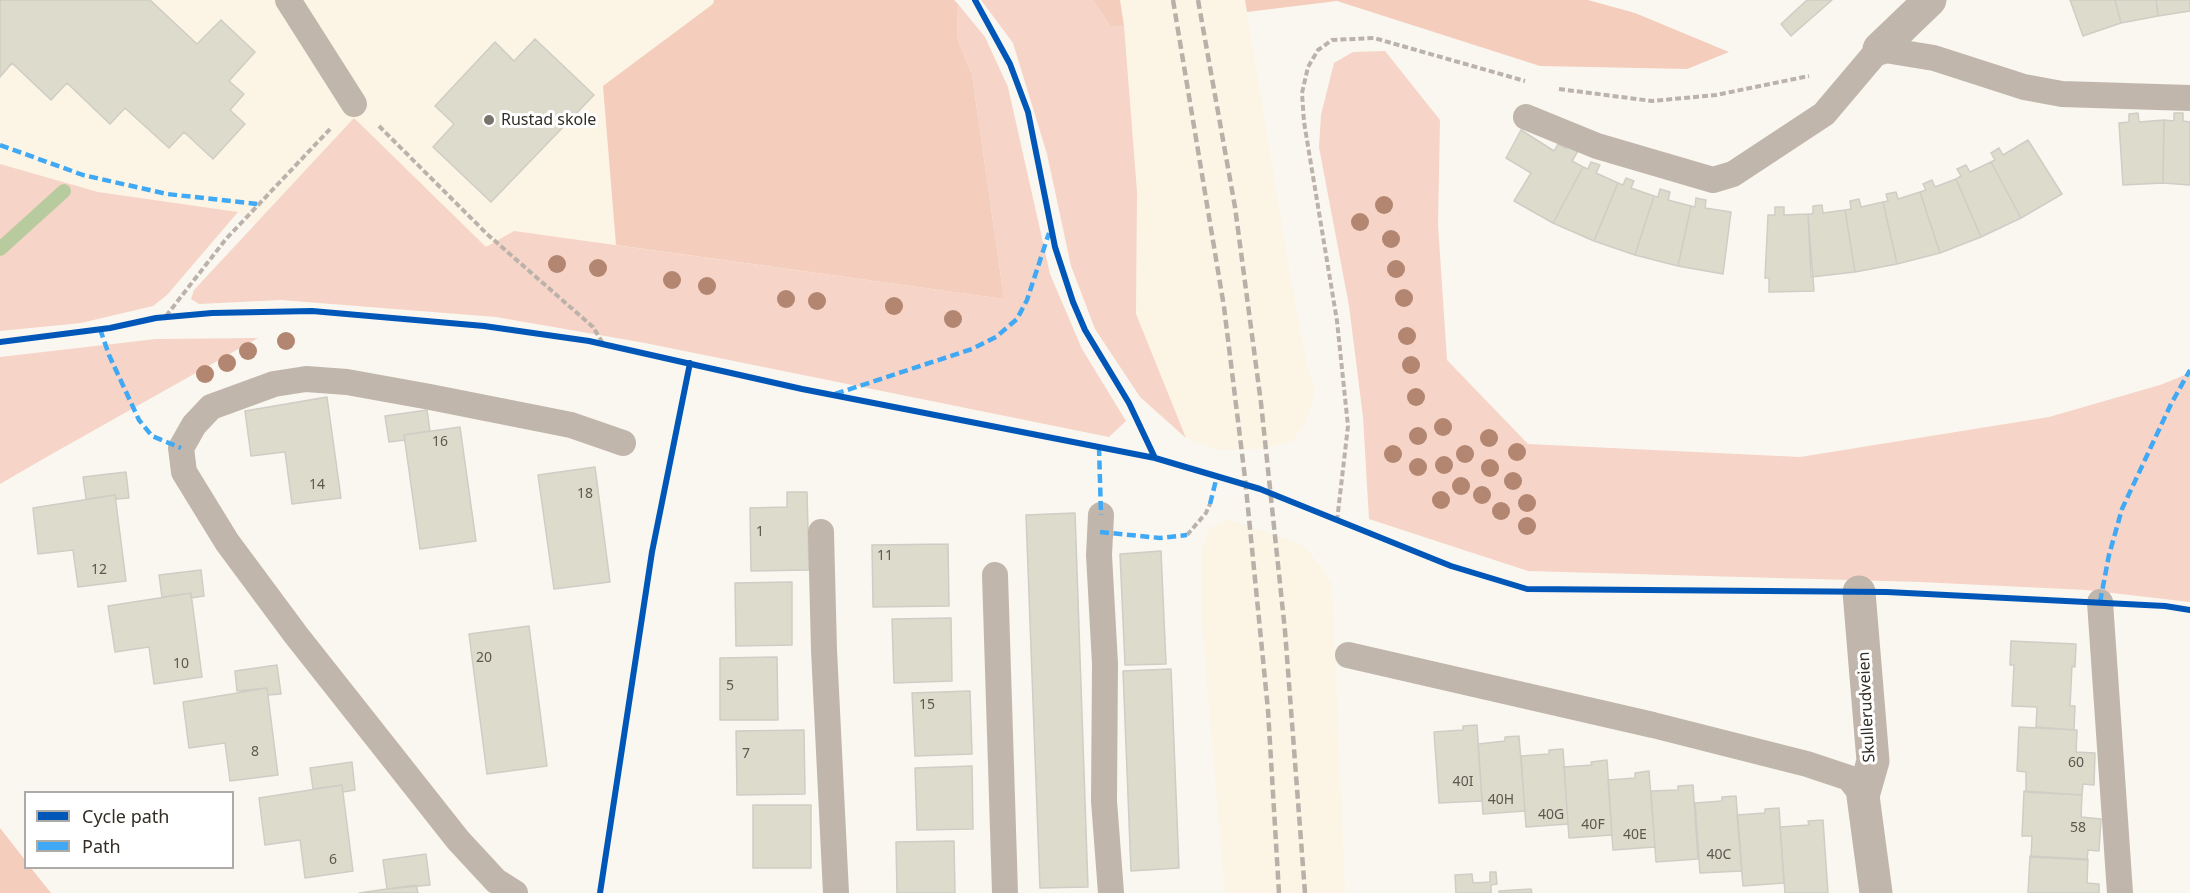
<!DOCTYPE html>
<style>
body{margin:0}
#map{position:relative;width:2190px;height:893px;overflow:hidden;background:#faf7f0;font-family:"Noto Sans",sans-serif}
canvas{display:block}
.legend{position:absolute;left:24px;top:791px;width:210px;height:78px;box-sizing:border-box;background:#fff;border:2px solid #adaba8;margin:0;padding:8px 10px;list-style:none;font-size:18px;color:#322d25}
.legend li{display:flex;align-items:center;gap:12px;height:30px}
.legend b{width:30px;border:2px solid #adaba8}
</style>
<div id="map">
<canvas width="2190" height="893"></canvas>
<ul class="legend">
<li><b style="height:8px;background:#0057b8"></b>Cycle path</li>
<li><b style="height:8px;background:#3fa9f5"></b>Path</li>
</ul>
</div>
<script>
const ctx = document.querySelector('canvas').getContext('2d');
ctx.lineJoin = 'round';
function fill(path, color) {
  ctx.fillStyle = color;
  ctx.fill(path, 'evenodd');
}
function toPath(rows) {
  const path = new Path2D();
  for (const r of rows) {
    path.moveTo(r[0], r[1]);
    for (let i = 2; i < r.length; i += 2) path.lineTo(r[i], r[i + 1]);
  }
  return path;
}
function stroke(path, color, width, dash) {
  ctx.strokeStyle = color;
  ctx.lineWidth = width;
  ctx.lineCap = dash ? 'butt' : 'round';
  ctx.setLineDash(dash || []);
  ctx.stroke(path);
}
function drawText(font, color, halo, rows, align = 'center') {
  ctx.font = font + ' "Noto Sans",sans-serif';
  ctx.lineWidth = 6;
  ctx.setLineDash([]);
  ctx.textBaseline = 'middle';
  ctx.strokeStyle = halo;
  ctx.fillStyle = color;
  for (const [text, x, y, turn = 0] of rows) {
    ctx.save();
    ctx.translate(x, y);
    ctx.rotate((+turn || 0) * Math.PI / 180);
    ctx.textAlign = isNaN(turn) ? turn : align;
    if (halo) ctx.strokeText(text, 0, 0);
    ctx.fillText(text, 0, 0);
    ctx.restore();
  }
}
fill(toPath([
 [0,0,919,0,1004,299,514,231,416,288,322,281,237,212,98,192,0,164],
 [1120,0,1245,0,1288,264,1307,366,1315,390,1307,419,1293,441,1260,449,1219,450,1186,438,1169,398,1136,314,1137,192],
 [1229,520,1301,544,1322,567,1332,585,1345,893,1225,893,1202,625,1201,551,1210,528]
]), '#fcf4e4');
fill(toPath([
 [981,0,1093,0,1111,27,1124,26,1137,192,1136,314,1186,438,1140,397,1095,329,1071,266,1047,154,1013,43],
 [958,4,985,37,1008,87,1050,274,1082,349,1126,421,1109,437,645,343,496,317,281,300,199,304,191,299,194,290,354,118,486,247,514,231,1004,299,972,75,957,38],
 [1385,51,1440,120,1438,225,1447,360,1528,444,1800,457,2049,417,2160,385,2190,373,2190,602,2086,590,1920,582,1528,571,1369,519,1363,417,1349,306,1319,147,1321,115,1334,63,1353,52],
 [0,164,98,192,238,212,167,295,153,306,81,323,0,331],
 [258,338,50,455,0,484,0,357,156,339]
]), '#f6d4c7');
fill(toPath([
 [714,0,954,0,958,4,957,38,972,75,1004,299,616,245,603,86,713,4],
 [1093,0,1120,0,1124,26,1111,27],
 [1245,0,1588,0,1635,13,1729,52,1687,69,1540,66,1337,1,1247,12],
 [0,828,25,860,26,868,31,868,51,893,0,893]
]), '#f4cdbd');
stroke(toPath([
 [0,249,64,191]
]), '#b8cb9f', 14);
const building = toPath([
 [0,0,150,0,197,44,221,20,255,52,229,81,244,94,230,110,245,124,213,159,184,132,169,148,125,108,110,124,67,83,51,100,12,63,0,77,0,0],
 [1807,0,1832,0,1791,36,1781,24,1807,0],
 [2070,0,2115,0,2121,23,2083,36,2070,0],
 [2115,0,2156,0,2158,16,2121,23,2115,0],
 [2156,0,2190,0,2190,11,2158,16,2156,0],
 [535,39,594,95,491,202,433,147,454,124,435,106,495,42,514,61,535,39],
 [2138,113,2139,122,2164,120,2163,183,2123,185,2119,123,2129,122,2129,114,2138,113],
 [2174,113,2183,113,2183,121,2190,122,2190,185,2163,183,2164,120,2174,121,2174,113],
 [1521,130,1554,151,1558,144,1566,148,1568,145,1578,151,1572,161,1583,167,1553,223,1514,201,1531,173,1506,158,1521,130],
 [2028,140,2062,194,2021,218,1991,162,1995,160,1991,153,1999,148,2003,155,2028,140],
 [1591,162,1600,165,1596,173,1618,183,1594,241,1553,223,1583,167,1588,169,1591,162],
 [1991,162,2021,218,1981,237,1956,179,1961,176,1957,169,1966,165,1970,172,1991,162],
 [1626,178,1634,181,1631,188,1654,196,1635,255,1594,241,1618,183,1623,185,1626,178],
 [1956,179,1981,237,1940,253,1920,192,1926,190,1923,184,1932,180,1935,187,1956,179],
 [1660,189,1670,192,1668,200,1691,206,1678,266,1635,255,1654,196,1658,197,1660,189],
 [1896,192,1898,199,1920,192,1940,253,1897,264,1883,202,1888,201,1886,194,1896,192],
 [1696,198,1706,200,1705,208,1731,212,1723,274,1678,266,1691,206,1695,207,1696,198],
 [1859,199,1861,207,1883,202,1897,264,1855,272,1845,210,1851,209,1850,201,1859,199],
 [1822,205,1823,213,1845,210,1855,272,1811,277,1808,214,1813,214,1813,206,1822,205],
 [1775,207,1784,207,1784,215,1808,214,1814,291,1769,292,1769,278,1765,278,1768,215,1775,215,1775,207],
 [327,397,341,498,292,504,285,452,251,456,245,411,327,397],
 [427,410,430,431,404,435,405,440,389,442,385,416,427,410],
 [460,427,476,541,420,549,404,435,460,427],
 [595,467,610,582,554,589,538,475,595,467],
 [126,472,129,498,116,499,115,495,86,499,83,477,126,472],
 [787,492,807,492,809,570,751,571,750,508,787,507,787,492],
 [115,495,126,581,78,587,73,550,38,554,33,508,115,495],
 [1075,513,1088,887,1040,888,1026,515,1075,513],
 [948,544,949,606,873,607,872,545,948,544],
 [1161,551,1166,664,1125,665,1120,554,1161,551],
 [201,570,204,596,191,598,191,593,162,597,159,575,201,570],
 [792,582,792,645,736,646,735,583,792,582],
 [191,593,202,677,154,684,149,647,115,652,108,606,191,593],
 [951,618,952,681,894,683,892,619,951,618],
 [529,626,547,766,487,774,469,634,529,626],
 [2011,641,2076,644,2075,667,2072,666,2070,706,2075,706,2074,730,2036,727,2037,707,2012,706,2014,665,2010,665,2011,641],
 [777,657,778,720,720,720,720,658,777,657],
 [277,665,281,694,268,695,267,688,237,691,235,671,277,665],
 [1171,669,1179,868,1131,871,1123,671,1171,669],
 [267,688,278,775,230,781,225,743,189,748,183,702,267,688],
 [970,691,972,754,915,756,912,693,970,691],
 [1477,725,1482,801,1439,803,1434,732,1463,730,1463,726,1477,725],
 [2019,727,2077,730,2076,752,2095,753,2094,785,2083,784,2082,795,2026,792,2026,772,2017,771,2019,727],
 [804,730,805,794,737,795,736,731,804,730],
 [1519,736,1525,811,1483,814,1478,744,1505,741,1505,737,1519,736],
 [1563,749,1568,824,1526,827,1521,756,1549,754,1549,750,1563,749],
 [1607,760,1612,835,1569,838,1564,767,1592,765,1591,762,1607,760],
 [352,762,355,790,343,792,342,785,313,789,310,768,352,762],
 [972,766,973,829,917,830,915,768,972,766],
 [1649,771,1655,847,1613,850,1608,780,1635,778,1635,773,1649,771],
 [342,785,353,871,305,878,300,840,265,845,259,798,342,785],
 [1693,785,1698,859,1656,862,1651,791,1678,790,1678,786,1693,785],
 [2024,791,2082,795,2081,817,2101,819,2099,851,2088,850,2087,860,2031,857,2032,836,2022,836,2024,791],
 [1736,796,1742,871,1700,873,1695,803,1722,801,1722,797,1736,796],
 [753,805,811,805,811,868,753,868,753,805],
 [1779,808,1784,883,1743,886,1737,815,1765,813,1765,809,1779,808],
 [1823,820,1828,893,1785,893,1780,827,1809,825,1808,821,1823,820],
 [954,841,955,893,897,893,896,842,954,841],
 [426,854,430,885,387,889,383,860,426,854],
 [2030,856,2088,859,2087,883,2099,884,2099,893,2028,893,2030,856],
 [1490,872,1496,872,1497,884,1491,885,1491,893,1456,893,1455,875,1472,874,1473,883,1490,882,1490,872],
 [416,885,418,893,359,893,387,889,416,885],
 [1531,889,1532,893,1499,893,1499,891,1531,889]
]);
fill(building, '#dddbcb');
stroke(building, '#cfcdc5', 1.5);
stroke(toPath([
 [1559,89,1652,101,1716,95,1809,76],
 [379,126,487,234,593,327,604,345],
 [166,316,226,239,331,128],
 [1337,521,1348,426,1337,321,1304,122,1302,93,1308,67,1318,50,1332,40,1374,38,1525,81],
 [1187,535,1206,513,1210,504]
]), '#bbb3ab', 4, [6, 3]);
stroke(toPath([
 [288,0,354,104],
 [1526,117,1597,146,1713,180,1733,174,1824,114,1879,49,1934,58,2024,87,2062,94,2190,98],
 [1101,515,1099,555,1105,664,1104,801,1111,893],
 [821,532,824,650,836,893],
 [995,575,1005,893],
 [2100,602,2120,893],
 [1348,655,1653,725,1807,764,1849,778,1863,796],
 [515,893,496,881,458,840,296,635,227,542,184,472,181,448,194,425,211,407,274,384,306,379,347,382,430,397,571,425,623,443]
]), '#c1b6ac', 26);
stroke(toPath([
 [1879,49,1930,0],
 [1859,592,1873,761,1863,796,1876,893]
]), '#c1b6ac', 33);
stroke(toPath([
 [1173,0,1224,307,1245,478,1268,710,1279,893],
 [1198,0,1235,207,1261,403,1285,631,1305,893]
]), '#b9b1a9', 4.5, [9, 4.5]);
stroke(toPath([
 [0,145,83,175,167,194,257,204],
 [100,329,109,355,139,420,152,436,181,448],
 [835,394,972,349,996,337,1017,319,1027,300,1049,233],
 [1099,447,1101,515],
 [1210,504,1217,476],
 [1100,532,1160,538,1187,535],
 [2100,602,2109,555,2122,509,2171,404,2190,370]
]), '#3fa9f5', 4.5, [9, 4.5]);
stroke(toPath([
 [975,0,1010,64,1028,112,1055,247,1073,302,1085,330,1129,403,1155,458],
 [0,342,110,328,156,318,212,313,312,311,484,326,589,341,802,389,1155,458,1260,489,1451,566,1527,589,1887,592,2165,606,2190,610],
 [600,893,652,552,690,363]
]), '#0057b8', 6);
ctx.fillStyle = '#b28671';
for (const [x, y] of [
 [1384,205],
 [1360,222],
 [1391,239],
 [557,264],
 [598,268],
 [1396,269],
 [672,280],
 [707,286],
 [1404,298],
 [786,299],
 [817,301],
 [894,306],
 [953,319],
 [1407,336],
 [286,341],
 [248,351],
 [227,363],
 [1411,365],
 [205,374],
 [1416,397],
 [1443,427],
 [1418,436],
 [1489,438],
 [1517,452],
 [1393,454],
 [1465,454],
 [1444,465],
 [1418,467],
 [1490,468],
 [1513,481],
 [1461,486],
 [1482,495],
 [1441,500],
 [1527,503],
 [1501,511],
 [1527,526]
]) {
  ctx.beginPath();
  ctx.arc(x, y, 9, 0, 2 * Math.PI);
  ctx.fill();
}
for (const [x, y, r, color] of [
 [489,120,6,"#78746c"]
]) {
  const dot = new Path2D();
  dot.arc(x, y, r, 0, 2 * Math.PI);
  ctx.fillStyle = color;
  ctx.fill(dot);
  stroke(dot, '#fff', 2);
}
drawText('14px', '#5d584e', null, [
 ["16",440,442],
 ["14",317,485],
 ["18",585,494],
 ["1",760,532],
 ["11",885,556],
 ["12",99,570],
 ["20",484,658],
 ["10",181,664],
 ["5",730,686],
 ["15",927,705],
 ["8",255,752],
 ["7",746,754],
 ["60",2076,763],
 ["40I",1463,782],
 ["40H",1501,800],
 ["40G",1551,815],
 ["40F",1593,825],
 ["58",2078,828],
 ["40E",1635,835],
 ["40C",1719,855],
 ["6",333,860]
]);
drawText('16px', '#322d25', '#fff', [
 ["Rustad skole",501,120]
], 'left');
drawText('16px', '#322d25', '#fff', [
 ["Skullerudveien",1867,707,-93]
]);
</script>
